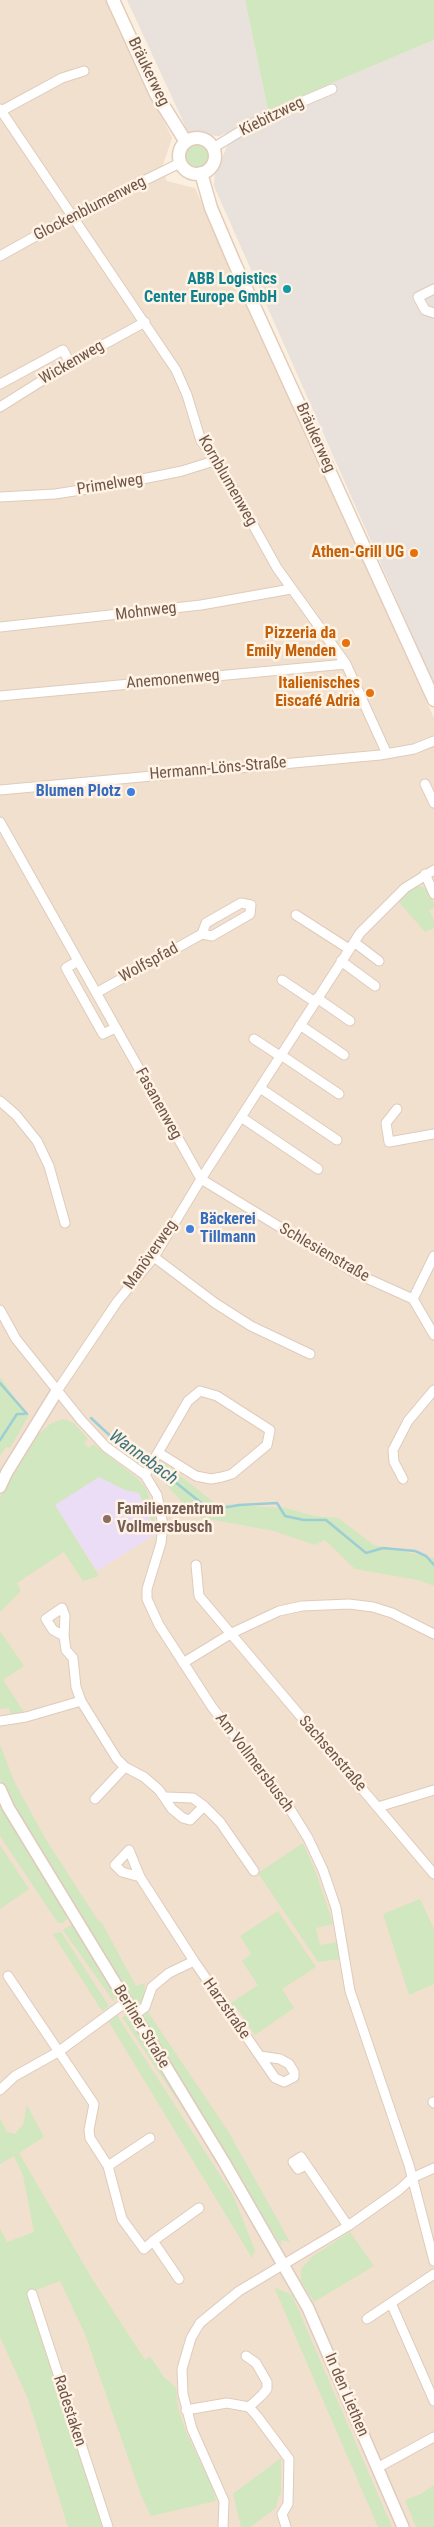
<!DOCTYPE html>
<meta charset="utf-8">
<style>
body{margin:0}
canvas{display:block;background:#fbefdf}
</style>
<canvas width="434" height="2527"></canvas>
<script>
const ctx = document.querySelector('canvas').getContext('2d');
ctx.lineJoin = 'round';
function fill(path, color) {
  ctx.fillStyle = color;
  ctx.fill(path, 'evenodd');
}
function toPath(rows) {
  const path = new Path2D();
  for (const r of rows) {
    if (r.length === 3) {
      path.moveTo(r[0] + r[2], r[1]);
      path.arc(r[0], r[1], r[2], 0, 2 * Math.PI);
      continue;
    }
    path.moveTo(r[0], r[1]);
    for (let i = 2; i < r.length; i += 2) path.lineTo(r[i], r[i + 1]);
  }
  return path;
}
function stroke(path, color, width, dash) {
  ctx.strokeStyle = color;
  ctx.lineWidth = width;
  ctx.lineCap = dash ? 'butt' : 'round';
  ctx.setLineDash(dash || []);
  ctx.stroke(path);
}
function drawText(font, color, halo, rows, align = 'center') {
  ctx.font = font + ' "Roboto Condensed",sans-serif';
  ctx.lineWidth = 5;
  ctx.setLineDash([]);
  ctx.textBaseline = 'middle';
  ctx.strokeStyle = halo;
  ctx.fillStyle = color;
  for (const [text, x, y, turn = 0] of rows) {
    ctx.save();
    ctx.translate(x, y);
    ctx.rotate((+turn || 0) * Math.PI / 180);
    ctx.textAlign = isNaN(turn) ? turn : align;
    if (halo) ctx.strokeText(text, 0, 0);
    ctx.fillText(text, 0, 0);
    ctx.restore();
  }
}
fill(toPath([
 [0,0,106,0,172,138,162,168,167,181,195,188,434,718,434,2527,0,2527]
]), '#f2e0ce');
fill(toPath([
 [127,0,245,0,268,110,434,40,434,684,214,186,215,174,229,142,225,133,220,136,189,134]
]), '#e9e1db');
fill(toPath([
 [99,1477,125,1490,139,1493,157,1533,97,1571,55,1505]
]), '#ecddf7');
fill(toPath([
 [245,0,434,0,434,40,268,110],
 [197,156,12],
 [416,885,426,888,434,904,434,908,429,910,434,920,434,928,425,932,398,901],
 [0,1377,28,1417,10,1448,6,1447,0,1456],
 [63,1419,74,1423,88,1439,84,1443,89,1448,93,1444,137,1478,146,1488,154,1512,156,1532,139,1493,125,1490,99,1477,55,1505,99,1576,83,1581,64,1552,17,1583,21,1591,0,1612,0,1497,39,1434,50,1424],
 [163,1462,216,1504,286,1508,314,1516,338,1518,374,1545,434,1558,434,1586,418,1580,355,1569,325,1540,315,1545,274,1531,197,1517,168,1487,157,1469],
 [0,1631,24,1666,3,1680,24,1712,11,1715,9,1708,0,1709],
 [0,1744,14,1781,45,1838,97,1919,102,1923,136,1986,145,1983,144,2002,133,2004,9,1799,0,1779],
 [0,1800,66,1913,67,1919,63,1923,58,1923,0,1836],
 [303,1843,317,1875,333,1924,316,1928,320,1945,337,1942,340,1959,318,1962,258,1873],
 [0,1845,29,1889,0,1909],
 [420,1899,434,1929,434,1984,409,1995,383,1914],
 [278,1911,316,1967,282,1989,294,2008,255,2035,238,2009,233,2013,228,2005,258,1985,242,1961,251,1954,240,1936],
 [71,1925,74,1925,115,1994,114,2002,63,1930],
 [61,1932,109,2006,102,2011,53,1934],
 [148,2012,228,2131,290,2242,281,2240,282,2247,141,2017],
 [116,2014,233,2195,255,2250,252,2258,107,2019],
 [129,2014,205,2142,122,2017],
 [27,2105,44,2137,19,2153,91,2277,145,2360,150,2356,164,2377,176,2388,178,2408,186,2432,214,2491,216,2501,151,2516,141,2495,85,2334,60,2281,31,2292,108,2527,68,2527,28,2399,0,2337,0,2228,7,2242,34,2232,23,2175,14,2156,0,2164,0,2118,7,2132,15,2134,23,2125],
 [350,2232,374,2266,314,2302,301,2281,301,2269,313,2256],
 [274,2287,292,2295,392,2527,378,2527],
 [281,2458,281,2494,278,2498,276,2508,250,2527,241,2527,233,2494],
 [434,2485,434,2527,416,2527,405,2500,421,2494]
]), '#d1e7bf');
stroke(toPath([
 [0,1383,27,1414],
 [91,1418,119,1444,145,1458,214,1513,222,1508,239,1505,277,1503,285,1516,304,1520,326,1520,366,1553,383,1548,415,1551,426,1556,434,1565],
 [0,1440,17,1414,24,1414]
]), '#9cced4', 2.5);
const minor = toPath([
 [0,109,176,370,187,395,201,441,217,460,277,568,346,664,387,754],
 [1,111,62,78,84,71],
 [213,148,259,120,332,89],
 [0,256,72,216,180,163],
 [434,289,418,297,425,310,434,313],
 [0,384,63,350,70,363],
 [0,407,70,363,145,322],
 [0,497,55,494,113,485,182,471,217,460],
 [0,627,201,605,291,589],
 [0,696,346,664],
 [425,784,434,803],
 [0,790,380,755,414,749,434,741],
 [0,822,201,1179,355,1273,413,1299,434,1335],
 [425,874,434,894],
 [296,915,349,949],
 [354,942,379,961],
 [78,961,66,968,103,1034,115,1028],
 [341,961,375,986],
 [282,980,315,1002],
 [96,993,202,934,212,936,250,914,251,905,241,903,206,923,202,934],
 [317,998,350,1021],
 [300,1025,344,1055],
 [254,1039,280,1056],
 [281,1055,339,1094],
 [260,1088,337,1140],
 [0,1101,16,1115,37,1141,49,1166,65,1223],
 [397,1109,386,1123,389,1142,434,1134],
 [241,1117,318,1169],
 [154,1257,215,1303,251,1326,310,1354],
 [413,1299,434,1256],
 [0,1310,16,1339,81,1420,106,1447,145,1475,157,1495,163,1525,161,1543,147,1589,147,1599,159,1625,212,1707,285,1801,308,1838,323,1870,336,1908,350,1991,409,2165,434,2261],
 [57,1391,117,1302,154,1257,201,1179,360,933,405,888,434,870],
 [145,1475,188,1401,200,1391,217,1396,270,1430,267,1445,232,1474,222,1477,211,1479,196,1476,159,1453],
 [403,1479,394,1462,393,1450,408,1421,434,1390],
 [196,1565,199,1596,434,1874],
 [64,1636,53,1630,46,1619,62,1608,65,1616,64,1636,66,1650,73,1658,76,1687,81,1701],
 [183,1663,232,1633,279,1611,302,1606,349,1604,373,1607,392,1613,434,1634],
 [0,1721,26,1717,81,1701,117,1759,125,1767,144,1777,159,1790,172,1809,183,1818,190,1820,204,1806,193,1798,166,1797],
 [95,1799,125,1767],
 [204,1806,220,1822,254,1871],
 [378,1807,434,1790],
 [140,1877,122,1872,115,1865,129,1850,140,1877,194,1961],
 [8,1976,94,2104,89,2130,90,2138,108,2166,122,2219,144,2249,153,2241,179,2279],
 [134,2015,145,2007,152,1987,169,1973,194,1961,275,2078,284,2082,294,2077,294,2072,289,2064,280,2059,260,2056],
 [0,2090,15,2076,58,2052,126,2002],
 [433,2102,434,2103],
 [306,2165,298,2169,293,2162,301,2157,348,2226],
 [108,2166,150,2138],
 [153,2241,199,2208],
 [32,2294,108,2527],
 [391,2303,434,2401],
 [367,2319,434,2274],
 [246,2356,256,2363,267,2382,267,2389,262,2395,249,2407],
 [186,2410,227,2403,249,2407,257,2416,289,2459,288,2504,282,2514,286,2527],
 [377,2468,434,2437],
 [223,2527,224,2501,192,2429,183,2394,182,2369,191,2338,200,2323,239,2291,348,2226,399,2190,412,2178,434,2168]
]);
const tertiary = toPath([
 [0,1487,7,1472,57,1391],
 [0,1789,8,1807,224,2162,308,2308,403,2527]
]);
const secondary = toPath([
 [113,0,156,94,186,142],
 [197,156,18],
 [201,173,211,208,234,262,434,700]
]);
stroke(minor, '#decbbc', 11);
stroke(tertiary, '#decbbc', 14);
stroke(secondary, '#e3ccba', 15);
stroke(minor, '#fff', 9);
stroke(tertiary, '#fff', 11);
stroke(secondary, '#fff', 12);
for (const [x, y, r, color] of [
 [287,289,5,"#0f9aa8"],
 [414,553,5,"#e8710a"],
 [346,643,5,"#e8710a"],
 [370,693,5,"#e8710a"],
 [131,792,5,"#3f7fe0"],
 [190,1229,5,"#3f7fe0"],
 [107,1519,5,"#8d6e63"]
]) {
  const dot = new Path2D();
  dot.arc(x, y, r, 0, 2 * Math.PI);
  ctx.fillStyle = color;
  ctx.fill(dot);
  stroke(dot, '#fef3e5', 2);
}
drawText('16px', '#705548', '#fef3e5', [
 ["Bräukerweg",148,72,64],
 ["Kiebitzweg",272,117,-26],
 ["Glockenblumenweg",90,209,-27],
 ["Wickenweg",72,363,-30],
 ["Bräukerweg",315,438,66],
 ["Kornblumenweg",227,481,60],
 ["Primelweg",110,485,-9],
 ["Mohnweg",146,612,-7],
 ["Anemonenweg",173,680,-5],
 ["Hermann-Löns-Straße",218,769,-5],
 ["Wolfspfad",149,963,-29],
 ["Fasanenweg",158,1104,61],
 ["Schlesienstraße",324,1253,30],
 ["Manöverweg",151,1255,-55],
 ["Sachsenstraße",332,1754,49],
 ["Am Vollmersbusch",254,1763,53],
 ["Harzstraße",226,2009,55],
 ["Berliner Straße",141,2027,59],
 ["In den Liethen",346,2395,67],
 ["Radestaken",69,2411,72]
]);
drawText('bold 16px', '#0d838f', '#fef3e5', [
 ["ABB Logistics",277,280],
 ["Center Europe GmbH",277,298]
], 'right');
drawText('bold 16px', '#c56008', '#fef3e5', [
 ["Athen-Grill UG",404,553],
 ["Pizzeria da",336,634],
 ["Emily Menden",336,652],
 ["Italienisches",360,684],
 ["Eiscafé Adria",360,702]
], 'right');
drawText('bold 16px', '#366cbe', '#fef3e5', [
 ["Blumen Plotz",121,792],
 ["Bäckerei",200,1220,"left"],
 ["Tillmann",200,1238,"left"]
], 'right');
drawText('bold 16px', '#785e54', '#fef3e5', [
 ["Familienzentrum",117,1510],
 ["Vollmersbusch",117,1528]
], 'left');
drawText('italic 18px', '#40747c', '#fef3e5', [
 ["Wannebach",143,1458,36]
]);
</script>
